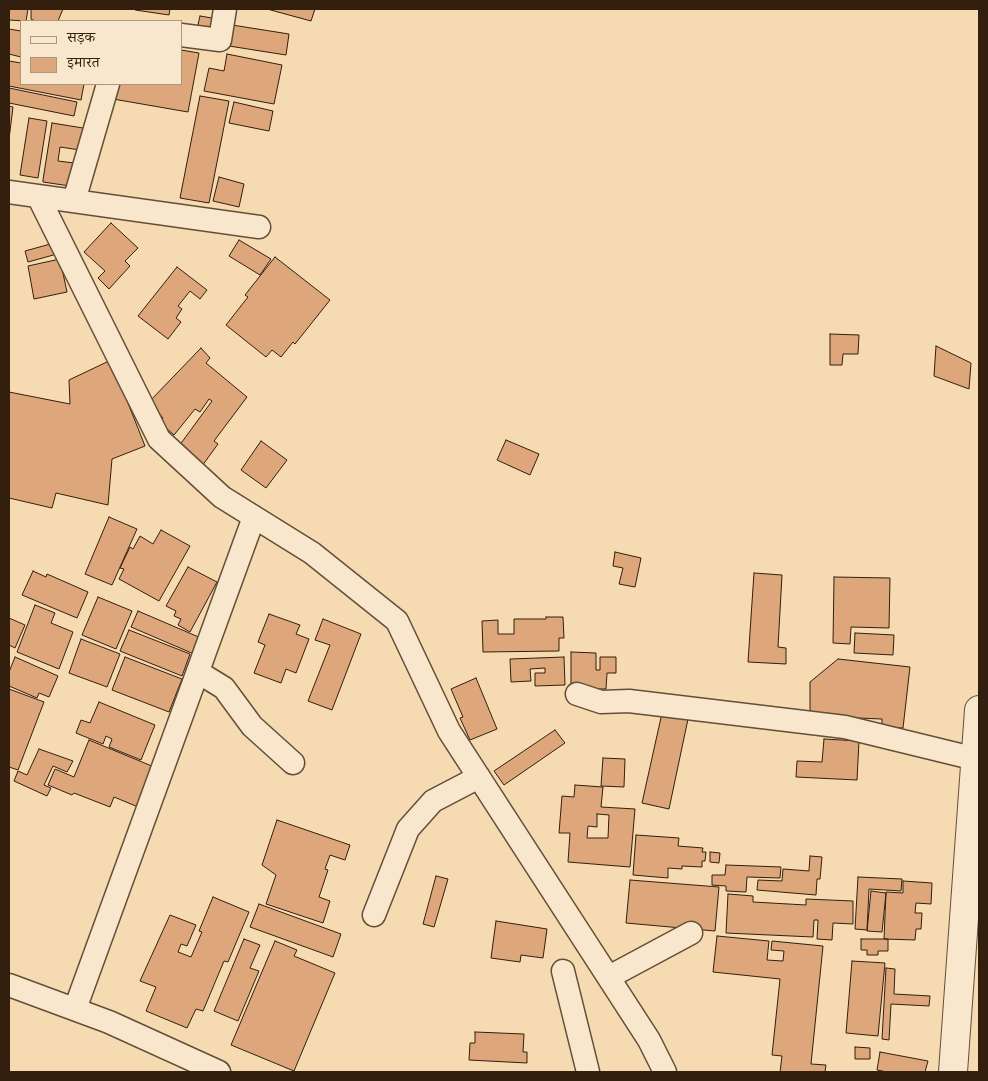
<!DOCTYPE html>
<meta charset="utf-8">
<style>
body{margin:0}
#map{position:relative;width:988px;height:1081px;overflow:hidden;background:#f5dab2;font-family:"Old Standard TT","Noto Serif Devanagari",serif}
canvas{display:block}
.frame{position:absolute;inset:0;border:10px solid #321f0d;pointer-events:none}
.legend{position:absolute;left:20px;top:20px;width:162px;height:65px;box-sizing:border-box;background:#f8e7cd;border:1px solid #a99780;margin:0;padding:6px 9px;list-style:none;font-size:15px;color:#321f0d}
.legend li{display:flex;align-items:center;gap:10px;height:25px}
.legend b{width:25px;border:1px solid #a99780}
</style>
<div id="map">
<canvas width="988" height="1081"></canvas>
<div class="frame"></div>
<ul class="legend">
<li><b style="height:6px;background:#f8e7cd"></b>सड़क</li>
<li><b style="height:14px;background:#dda67b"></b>इमारत</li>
</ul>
</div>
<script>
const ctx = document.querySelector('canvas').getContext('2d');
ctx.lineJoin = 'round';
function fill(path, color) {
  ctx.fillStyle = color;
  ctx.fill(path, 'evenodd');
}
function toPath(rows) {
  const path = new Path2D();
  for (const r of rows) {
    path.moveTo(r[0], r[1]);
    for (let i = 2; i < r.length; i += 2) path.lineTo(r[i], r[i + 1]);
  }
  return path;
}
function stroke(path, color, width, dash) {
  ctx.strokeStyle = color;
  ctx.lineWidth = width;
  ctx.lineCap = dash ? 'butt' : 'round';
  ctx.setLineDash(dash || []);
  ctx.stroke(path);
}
const building = toPath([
 [9,9,28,9,26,21,9,20,9,9],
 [31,9,63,9,58,21,35,21,31,19,31,9],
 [135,9,170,9,169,15,135,10,135,9],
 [267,9,315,9,311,21,267,9],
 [200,16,218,19,215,32,197,29,200,16],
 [232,25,289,34,286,55,229,46,232,25],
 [9,29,21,31,21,57,9,54,9,29],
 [181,50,199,53,188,112,113,99,115,84,181,84,181,50],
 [227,54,282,65,274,104,204,91,209,68,224,71,227,54],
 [9,61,21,63,21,84,84,84,81,100,9,86,9,61],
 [9,88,77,102,74,116,9,103,9,88],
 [200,96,229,101,209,203,180,198,200,96],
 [234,102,273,111,269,131,229,123,234,102],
 [9,106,13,107,9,139,9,106],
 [29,118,47,121,38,178,20,175,29,118],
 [52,123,83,128,80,150,60,147,58,161,74,163,70,186,43,182,43,180,52,123],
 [219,177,244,184,239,207,213,201,219,177],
 [111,223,138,248,125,261,130,266,109,289,98,278,105,271,84,252,111,223],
 [239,240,271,259,260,275,229,256,239,240],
 [54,243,57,254,28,262,25,251,54,243],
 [275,257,330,300,295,344,293,342,281,357,272,350,266,357,226,325,248,297,245,295,275,257],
 [60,259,67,292,34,299,28,266,60,259],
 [177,267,207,290,200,299,190,291,178,306,182,309,176,318,181,322,168,339,138,316,177,267],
 [830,334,859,335,858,354,843,354,842,365,830,365,830,334],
 [936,346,971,363,969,389,934,376,936,346],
 [201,348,210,358,206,363,247,397,214,441,218,444,202,466,179,446,212,401,209,399,200,412,195,409,174,435,159,422,163,418,149,402,201,348],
 [111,360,145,446,112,459,108,505,56,493,52,508,9,498,9,392,70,404,69,380,111,360],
 [506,440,539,454,530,475,497,460,506,440],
 [261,441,287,460,266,488,241,470,261,441],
 [109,517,137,529,112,585,85,574,109,517],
 [161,530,190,546,159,601,119,579,124,569,120,568,130,547,133,549,140,536,153,544,161,530],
 [615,552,641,558,635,587,619,584,623,568,613,566,615,552],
 [188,567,217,582,190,632,178,625,181,619,174,616,176,611,166,606,188,567],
 [33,571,46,577,47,574,88,592,77,618,22,595,33,571],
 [754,573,782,575,778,647,786,648,786,664,748,662,754,573],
 [834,577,890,578,889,628,851,627,850,644,833,643,834,577],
 [98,597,132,611,116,649,82,635,98,597],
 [35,605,55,613,51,623,73,632,59,669,17,652,35,605],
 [138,611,201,638,194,654,131,627,138,611],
 [269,614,300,625,296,634,309,639,296,673,286,669,281,683,254,673,265,645,258,642,269,614],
 [546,617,563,617,564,638,559,638,559,651,483,652,482,621,498,620,498,634,514,634,514,619,546,619,546,617],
 [9,618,25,625,15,648,9,645,9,618],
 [323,619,361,634,332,710,308,701,330,645,315,640,323,619],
 [129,630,190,654,182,676,120,651,129,630],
 [855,633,894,635,893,655,854,653,855,633],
 [81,639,120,654,107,687,69,673,81,639],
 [571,652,596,653,596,670,600,670,600,657,616,657,616,673,607,673,606,689,571,689,571,652],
 [15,657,58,676,49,697,39,693,37,698,9,686,9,672,15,657],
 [125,657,182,679,169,712,112,690,125,657],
 [564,657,565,685,535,686,535,673,545,673,545,668,530,669,531,681,511,682,510,659,564,657],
 [838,659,910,667,903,728,882,727,882,719,810,716,810,682,838,659],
 [476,678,497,729,470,740,460,718,463,717,451,689,476,678],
 [9,689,44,702,18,770,9,767,9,689],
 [99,702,155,725,141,760,109,747,112,739,106,736,103,744,76,733,81,720,90,723,99,702],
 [662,713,688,719,669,809,642,803,662,713],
 [555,730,565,743,504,785,494,771,555,730],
 [824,739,859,741,857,780,796,777,797,761,822,762,824,739],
 [89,740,159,769,143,809,114,797,110,807,74,793,72,795,48,785,55,769,74,777,89,740],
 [39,749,73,761,67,772,53,766,44,785,51,788,47,796,14,781,18,771,27,775,39,749],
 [603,758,625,759,624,787,601,786,603,758],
 [575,785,603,787,601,807,635,809,630,867,568,862,570,833,559,833,562,796,574,797,575,785],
 [597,814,609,815,608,838,587,838,588,826,597,827,597,814],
 [277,820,350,845,345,860,330,855,325,869,328,870,319,897,330,901,323,923,266,904,276,875,262,865,277,820],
 [636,835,679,838,678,846,703,848,702,852,706,852,705,861,702,861,702,867,682,866,682,869,668,868,668,878,633,875,636,835],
 [710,852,720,853,719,863,710,862,710,852],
 [810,856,822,857,820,879,817,879,816,895,757,890,758,880,782,881,783,869,809,871,810,856],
 [726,865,781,867,780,878,747,877,746,892,726,891,726,886,712,885,712,875,725,875,726,865],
 [436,876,448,879,434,927,423,924,436,876],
 [858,877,902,879,901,891,869,889,867,930,855,929,858,877],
 [630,880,719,887,715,931,626,923,630,880],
 [903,881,932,883,931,904,916,903,915,913,922,913,921,929,916,929,915,940,884,939,886,892,903,893,903,881],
 [871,891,886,893,882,932,867,931,871,891],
 [728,894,753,896,753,902,806,905,806,899,853,901,853,924,833,923,832,940,817,939,818,920,814,920,813,937,726,933,728,894],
 [213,897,249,912,228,962,224,961,203,1011,196,1009,187,1028,146,1011,156,987,140,981,170,915,196,925,187,946,181,944,178,952,191,957,202,932,199,931,213,897],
 [259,904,341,934,333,957,250,927,259,904],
 [496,921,547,929,543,958,521,955,520,962,491,958,496,921],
 [717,936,769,941,767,960,783,961,784,951,771,950,772,941,823,946,811,1064,826,1065,825,1072,780,1072,782,1056,772,1055,780,979,713,972,717,936],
 [244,939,260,945,250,968,259,971,238,1021,214,1011,244,939],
 [861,939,888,939,888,951,878,951,878,955,867,955,867,950,861,950,861,939],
 [275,941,297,950,294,956,335,973,294,1071,231,1045,275,941],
 [852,961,885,963,878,1036,846,1033,852,961],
 [886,968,895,969,894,994,930,996,929,1006,891,1004,889,1040,882,1039,886,968],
 [475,1032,524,1034,523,1052,527,1052,527,1063,469,1060,470,1043,475,1043,475,1032],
 [855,1047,870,1048,870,1059,855,1059,855,1047],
 [880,1052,928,1061,925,1072,887,1072,877,1070,880,1052]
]);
fill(building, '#dda67b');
stroke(building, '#321f0d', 1);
const minor = toPath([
 [181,35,220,40,225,9],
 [9,192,259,227],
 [38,196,159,439,222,497,312,553,397,621,449,731,649,1040,665,1072],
 [74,201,108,84],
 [198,672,224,688,252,726,293,763],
 [577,694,601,702,629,701,845,727,976,759],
 [374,915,408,829,433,801,479,777],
 [563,971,588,1072],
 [609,977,691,933],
 [9,985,109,1022,219,1072],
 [75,1009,254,517]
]);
const tertiary = toPath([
 [953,1072,979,710]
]);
stroke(minor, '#634e36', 25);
stroke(tertiary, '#634e36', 30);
stroke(minor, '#f8e7cd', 22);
stroke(tertiary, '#f8e7cd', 28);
</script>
